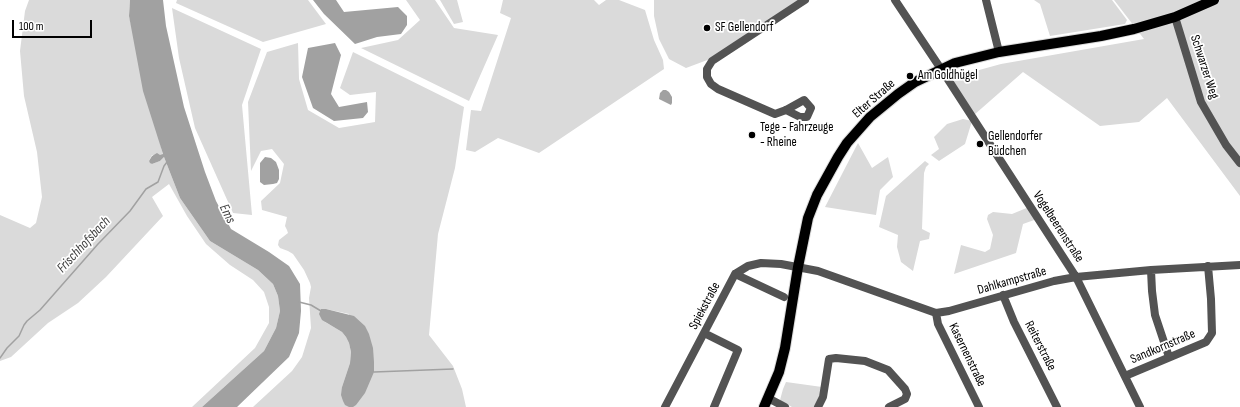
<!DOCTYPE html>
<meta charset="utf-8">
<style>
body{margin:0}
#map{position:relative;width:1240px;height:407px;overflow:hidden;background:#fff;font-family:"Sofia Sans Condensed",sans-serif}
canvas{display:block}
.scale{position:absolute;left:12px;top:20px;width:80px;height:18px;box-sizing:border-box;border:2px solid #000;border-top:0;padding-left:5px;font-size:12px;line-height:14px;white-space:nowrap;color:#000;-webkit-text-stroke:3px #fff;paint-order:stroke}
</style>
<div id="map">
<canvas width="1240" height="407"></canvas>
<div class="scale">100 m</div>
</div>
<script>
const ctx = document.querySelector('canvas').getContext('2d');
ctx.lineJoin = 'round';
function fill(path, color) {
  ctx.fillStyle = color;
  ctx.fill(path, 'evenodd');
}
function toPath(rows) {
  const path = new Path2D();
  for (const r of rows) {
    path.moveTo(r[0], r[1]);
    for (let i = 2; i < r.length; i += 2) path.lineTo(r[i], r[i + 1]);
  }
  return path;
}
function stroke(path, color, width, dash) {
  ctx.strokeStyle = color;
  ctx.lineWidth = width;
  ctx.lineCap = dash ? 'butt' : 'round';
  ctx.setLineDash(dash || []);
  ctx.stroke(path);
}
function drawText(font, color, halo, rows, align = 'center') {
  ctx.font = font + ' "Sofia Sans Condensed",sans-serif';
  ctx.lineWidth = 3.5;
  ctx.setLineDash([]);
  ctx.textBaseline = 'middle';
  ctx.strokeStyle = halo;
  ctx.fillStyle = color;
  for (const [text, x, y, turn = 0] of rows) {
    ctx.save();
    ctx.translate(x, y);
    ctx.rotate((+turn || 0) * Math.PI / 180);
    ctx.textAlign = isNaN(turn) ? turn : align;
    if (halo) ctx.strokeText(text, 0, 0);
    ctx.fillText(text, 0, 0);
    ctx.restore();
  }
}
fill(toPath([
 [29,0,130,0,129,16,163,155,152,155,149,161,152,164,160,161,164,157,180,198,210,241,258,270,273,284,278,296,280,311,276,328,264,351,202,407,192,407,255,348,269,323,269,307,264,292,253,280,230,265,206,244,187,216,169,184,152,197,163,216,106,277,78,303,48,323,11,357,0,361,0,215,30,228,36,223,42,197,37,152,24,96,20,51,25,11],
 [177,0,308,0,326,24,263,42,176,3],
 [406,0,435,0,454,28,498,35,469,101,361,48,398,40,420,20],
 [440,0,457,0,463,22,454,24],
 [503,0,594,0,599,5,606,0,619,0,645,10,654,40,663,60,664,69,539,153,498,138,475,152,466,150,471,110,481,111,511,18,500,13],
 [654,0,800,0,710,59,686,68,669,59,659,39,654,16],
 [1034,0,1112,0,1127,20,1125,24,1050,36,1040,4],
 [1114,0,1240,0,1240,196,1167,98,1139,122,1100,126,1023,72,974,115,950,78,1001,64,1144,39],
 [172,8,261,49,242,105,252,215,233,213,195,128,179,58],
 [298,43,299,79,308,110,339,128,375,122,376,92,350,95,340,88,353,52,464,107,455,168,438,234,429,335,453,366,462,389,466,407,253,407,292,371,302,357,311,328,309,298,311,287,310,283,304,270,293,254,288,251,280,248,278,245,279,240,288,233,287,230,285,226,287,217,262,210,261,201,280,183,284,164,272,149,261,151,251,171,248,102,267,52],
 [326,309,349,314,356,405,342,387,350,363,351,352,349,343,346,337,342,332,332,326,325,322],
 [963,119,972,121,965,144,939,161,931,155,939,149,934,137,947,124],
 [858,143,872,168,888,157,893,177,880,190,876,215,825,207],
 [925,161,929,164,926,167,924,173,922,229,930,233,929,239,920,241,913,271,901,262,897,247,898,235,879,227,886,196],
 [1029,207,1037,219,1023,224,1016,253,954,274,961,245,985,252,990,249,993,235,987,219,988,215,993,212,1012,214],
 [786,382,822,387,819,399,815,407,792,407,780,400,783,389]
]), '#dadada');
fill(toPath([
 [130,0,163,0,166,26,184,107,205,172,216,201,231,229,269,252,289,266,300,284,301,311,299,333,289,357,237,407,202,407,264,351,276,328,280,311,278,296,273,284,258,270,210,241,180,198,164,157,160,161,152,164,150,163,149,161,152,156,157,153,160,155,163,154,143,91,129,16],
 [313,0,336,0,344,12,398,7,407,16,407,25,401,34,377,37,355,44,324,14],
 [335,43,341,55,331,94,339,107,367,102,368,112,363,118,334,121,313,108,302,77,308,48],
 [663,90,666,90,669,92,672,97,672,103,671,105,659,99,660,93],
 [265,157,271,158,276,162,279,170,279,179,277,183,273,184,264,185,260,182,260,163],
 [321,309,326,309,354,316,365,326,369,334,373,348,374,362,374,372,365,393,356,405,353,407,349,407,345,405,343,401,341,395,342,387,350,363,351,352,349,343,346,337,342,332,322,320,319,314]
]), '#a1a1a1');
stroke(toPath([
 [299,302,311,305,321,311],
 [0,358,7,348,19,336,24,325,27,321,40,310,98,244,130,211,146,189,158,182,164,166,167,162],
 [374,372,453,369]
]), '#a1a1a1', 1.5);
const major = toPath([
 [764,407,779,372,785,348,798,267,808,218,817,195,838,157,847,143,870,117,898,94,915,82,955,63,999,52,1101,36,1134,29,1175,17,1214,0]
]);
stroke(major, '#dbdbdb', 12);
stroke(toPath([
 [895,0,947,78,1076,277,1140,407],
 [986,0,999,52],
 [1175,17,1201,102,1226,145,1240,163],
 [786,110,800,117,807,117,811,108,804,100,786,110,775,114,718,89,711,84,707,77,707,69,712,61,805,0],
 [1151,270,1152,291,1155,315,1169,357],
 [735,274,784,297],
 [1003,295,1014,322,1057,407],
 [936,313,938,324,979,407],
 [704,333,738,350,714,407],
 [1125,376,1206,342,1212,333,1211,299,1208,266],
 [768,398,785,407],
 [665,407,735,274,748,266,761,263,781,264,818,271,936,313,949,311,1054,281,1076,277,1151,270,1240,265],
 [818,407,823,397,829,359,836,358,865,361,888,370,905,389,907,394,905,399,889,407]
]), '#535353', 8);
stroke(major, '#000', 10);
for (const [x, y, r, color] of [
 [707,28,4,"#000"],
 [910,76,4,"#000"],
 [752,135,4,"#000"],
 [980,144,4,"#000"]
]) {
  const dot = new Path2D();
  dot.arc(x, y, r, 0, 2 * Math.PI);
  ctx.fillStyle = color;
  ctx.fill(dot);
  stroke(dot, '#fff', 1.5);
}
drawText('13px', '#000', '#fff', [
 ["SF Gellendorf",715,28],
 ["Am Goldhügel",918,76],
 ["Tege - Fahrzeuge",760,128],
 ["- Rheine",760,143],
 ["Gellendorfer",988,137],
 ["Büdchen",988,152]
], 'left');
drawText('13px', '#000', '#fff', [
 ["Schwarzer Weg",1204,67,72],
 ["Elter Straße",874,99,-41],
 ["Vogelbeerenstraße",1058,227,57],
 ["Dahlkampstraße",1012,281,-16],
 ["Spiekstraße",705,306,-62],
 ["Reiterstraße",1040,346,63],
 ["Sandkornstraße",1163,347,-23],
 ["Kasernenstraße",967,355,64]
]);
drawText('italic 14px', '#424242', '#fff', [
 ["Ems",227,214,64],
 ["Frischhofsbach",84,245,-47]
]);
</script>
